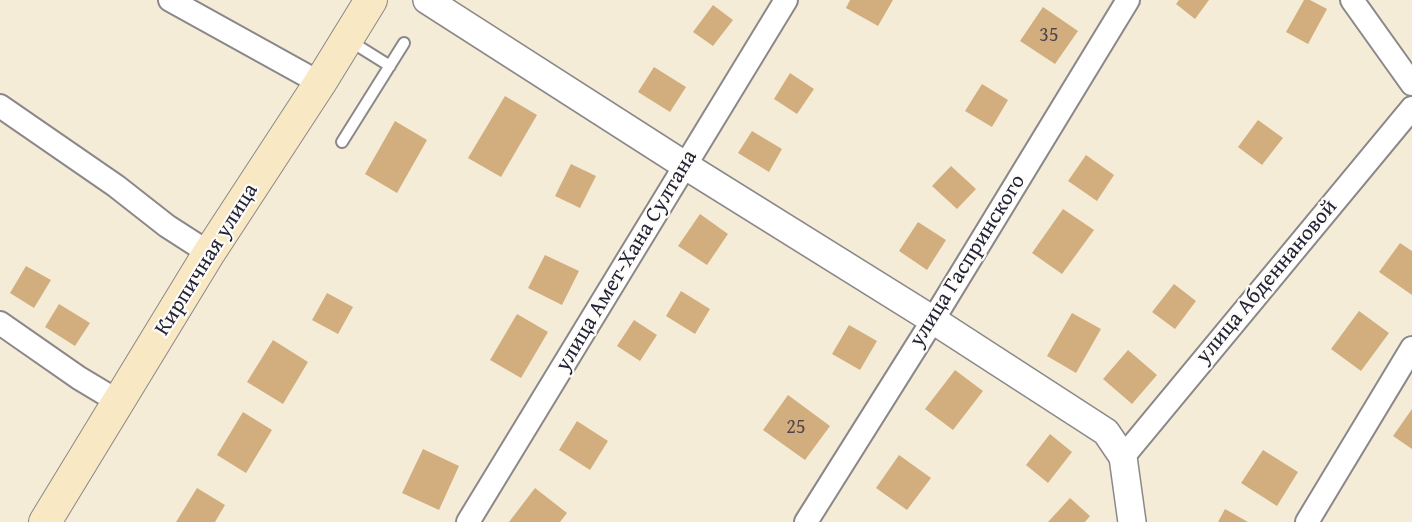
<!DOCTYPE html>
<meta charset="utf-8">
<style>
body{margin:0}
canvas{display:block;background:#f5ecd7}
</style>
<canvas width="1412" height="522"></canvas>
<script>
const ctx = document.querySelector('canvas').getContext('2d');
ctx.lineJoin = 'round';
function fill(path, color) {
  ctx.fillStyle = color;
  ctx.fill(path, 'evenodd');
}
function toPath(rows) {
  const path = new Path2D();
  for (const r of rows) {
    path.moveTo(r[0], r[1]);
    for (let i = 2; i < r.length; i += 2) path.lineTo(r[i], r[i + 1]);
  }
  return path;
}
function stroke(path, color, width, dash) {
  ctx.strokeStyle = color;
  ctx.lineWidth = width;
  ctx.lineCap = dash ? 'butt' : 'round';
  ctx.setLineDash(dash || []);
  ctx.stroke(path);
}
function drawText(font, color, halo, rows, align = 'center') {
  ctx.font = font + ' "Gentium Book Plus",serif';
  ctx.lineWidth = 4.5;
  ctx.setLineDash([]);
  ctx.textBaseline = 'middle';
  ctx.strokeStyle = halo;
  ctx.fillStyle = color;
  for (const [text, x, y, turn = 0] of rows) {
    ctx.save();
    ctx.translate(x, y);
    ctx.rotate((+turn || 0) * Math.PI / 180);
    ctx.textAlign = isNaN(turn) ? turn : align;
    if (halo) ctx.strokeText(text, 0, 0);
    ctx.fillText(text, 0, 0);
    ctx.restore();
  }
}
fill(toPath([
 [850,0,893,0,878,26,846,8],
 [1179,0,1209,0,1195,19,1176,4],
 [1304,0,1310,0,1327,9,1308,44,1286,32],
 [713,5,733,20,713,46,693,32],
 [1043,7,1078,31,1055,64,1020,41],
 [654,67,686,87,670,112,638,92],
 [790,73,814,89,797,114,774,99],
 [982,84,1008,100,992,127,965,111],
 [505,96,537,115,501,177,468,158],
 [1258,120,1283,138,1262,165,1238,147],
 [395,121,427,140,397,193,365,174],
 [752,131,782,149,769,172,738,153],
 [1086,155,1114,175,1097,201,1068,181],
 [571,164,596,176,580,208,555,196],
 [951,166,976,189,957,209,932,186],
 [1063,209,1094,230,1062,274,1032,253],
 [700,214,728,234,707,265,678,246],
 [918,222,946,240,927,270,899,251],
 [1400,243,1412,251,1412,295,1379,272],
 [545,255,579,271,562,305,528,288],
 [26,266,51,280,34,308,10,293],
 [1174,284,1196,301,1175,329,1152,312],
 [681,291,710,309,695,334,666,316],
 [327,293,353,307,338,334,312,320],
 [59,304,90,323,75,346,45,327],
 [1359,311,1389,333,1361,371,1331,349],
 [1072,313,1101,329,1076,373,1047,356],
 [517,314,548,332,521,378,490,360],
 [634,320,657,335,640,361,617,346],
 [849,325,877,341,860,370,832,354],
 [273,340,308,362,283,404,247,382],
 [1128,350,1157,375,1132,404,1103,379],
 [955,370,983,391,953,430,925,409],
 [788,395,830,426,805,460,763,430],
 [1412,409,1412,449,1393,436],
 [243,412,272,430,246,473,217,455],
 [577,421,608,441,590,470,559,450],
 [1050,434,1072,452,1048,483,1026,465],
 [423,449,459,466,439,510,402,493],
 [1263,450,1298,472,1277,506,1241,483],
 [899,455,931,478,907,510,876,488],
 [197,488,225,505,215,522,176,522],
 [535,488,567,513,560,522,509,522],
 [1070,498,1090,516,1085,522,1048,522],
 [1225,509,1248,522,1218,522]
]), '#d2ae7e');
const service = toPath([
 [350,41,390,66],
 [342,142,404,43]
]);
const minor = toPath([
 [170,0,320,83],
 [1352,0,1412,84],
 [0,106,116,186,167,226,209,253],
 [0,323,79,378,119,402],
 [1123,457,1412,108],
 [468,522,786,0],
 [806,522,933,320,1128,0],
 [1307,522,1412,348]
]);
const tertiary = toPath([
 [427,0,686,166,933,320,1106,432,1123,457,1132,522]
]);
const secondary = toPath([
 [45,522,209,253,320,83,371,0]
]);
stroke(service, '#8c8789', 14);
stroke(minor, '#8c8789', 26);
stroke(tertiary, '#8c8789', 30);
stroke(secondary, '#8c8789', 34);
stroke(service, '#fff', 10);
stroke(minor, '#fff', 22);
stroke(tertiary, '#fff', 27);
stroke(secondary, '#f8e8c3', 32);
drawText('20px', '#4e454c', null, [
 ["35",1049,36],
 ["25",796,428]
]);
drawText('22px', '#22223b', '#fdfcf7', [
 ["Кирпичная улица",207,260,-58],
 ["улица Амет-Хана Султана",627,261,-59],
 ["улица Гаспринского",968,261,-58],
 ["улица Абденнановой",1267,282,-50]
]);
</script>
